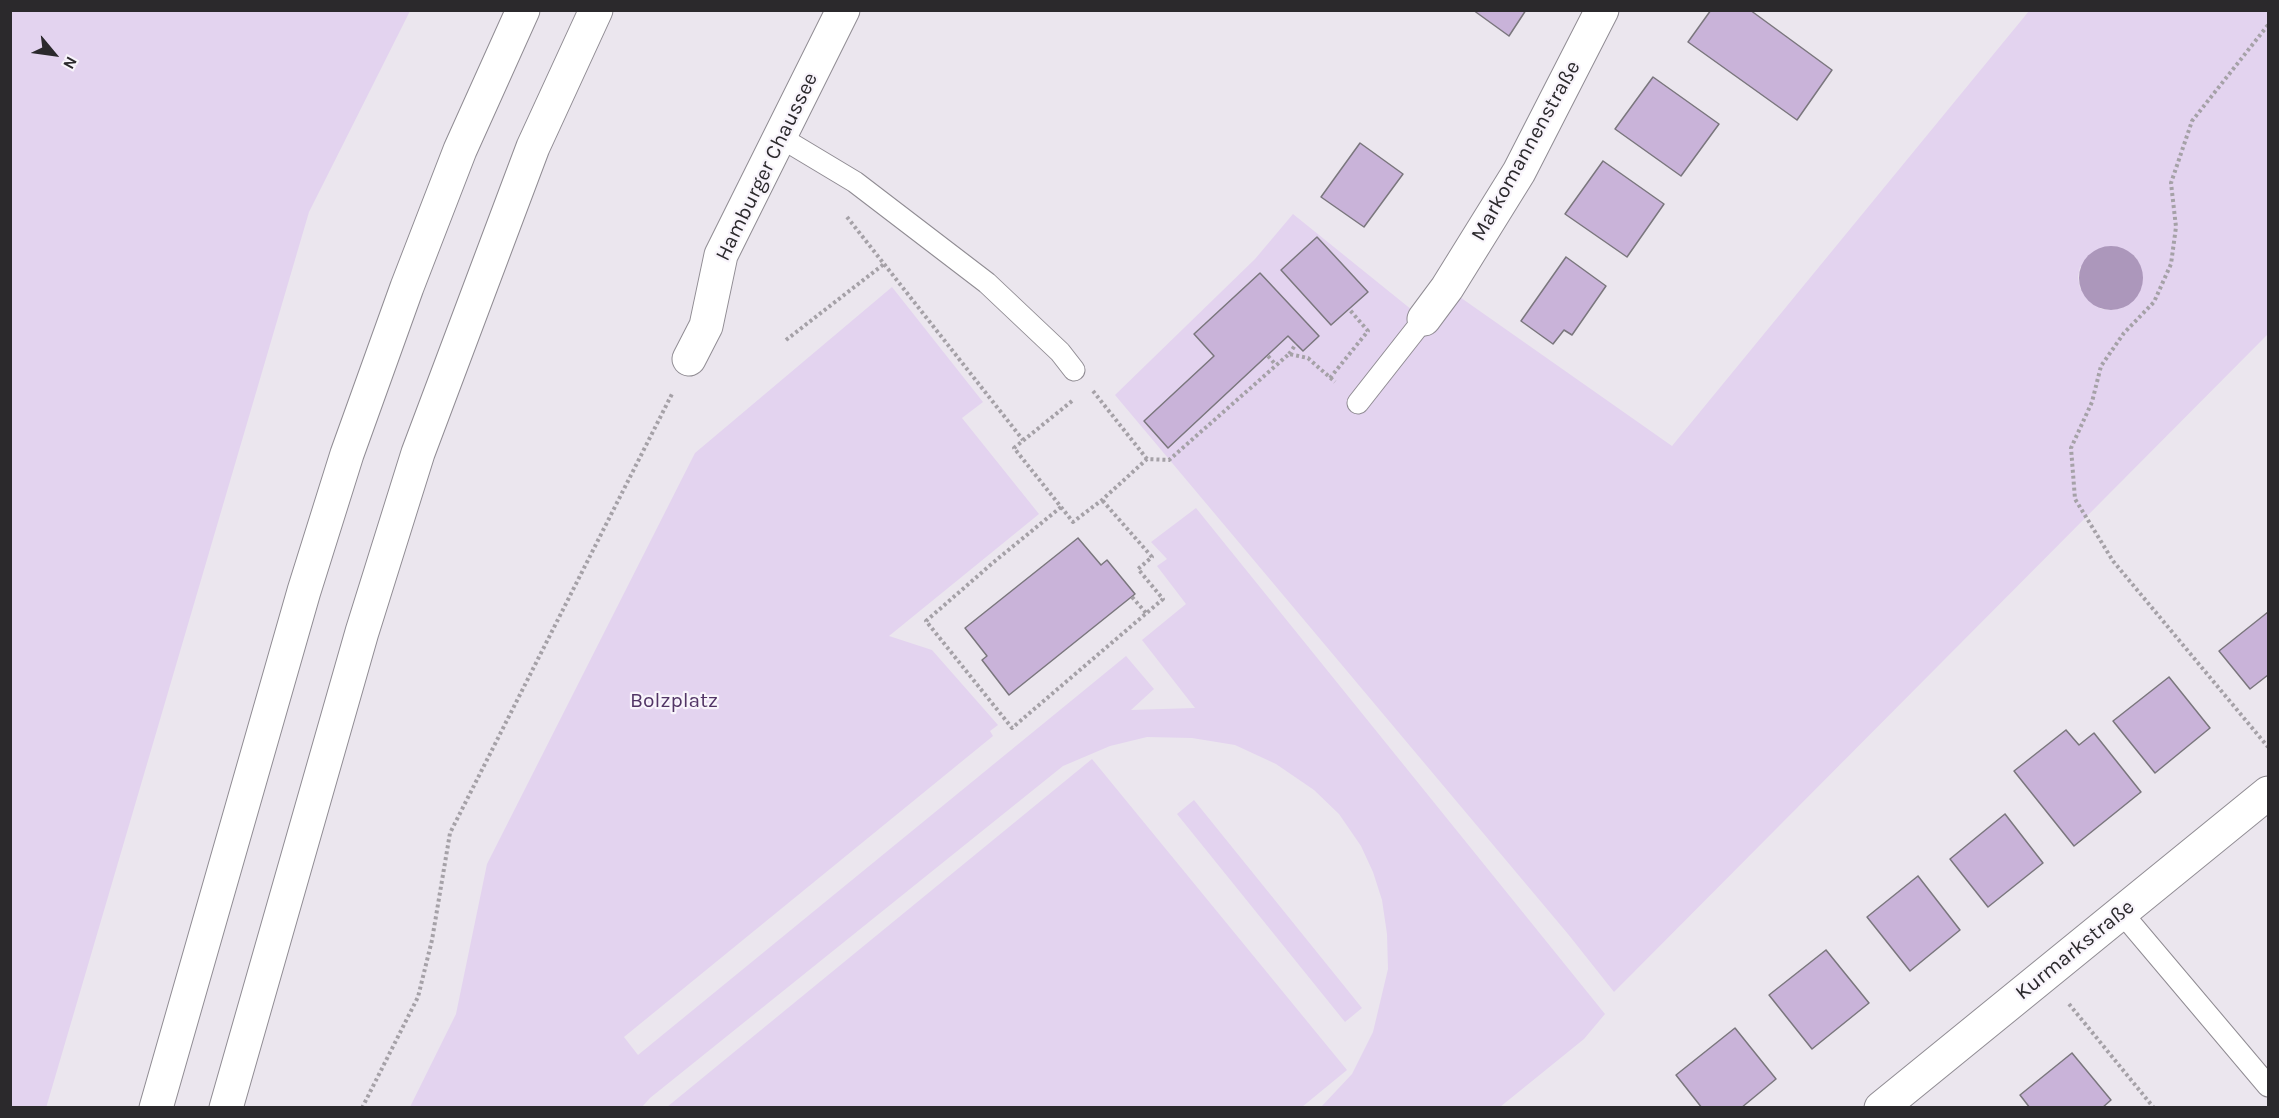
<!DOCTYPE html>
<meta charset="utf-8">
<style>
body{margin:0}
#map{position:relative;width:2279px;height:1118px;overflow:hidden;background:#ebe6ee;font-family:Karla,sans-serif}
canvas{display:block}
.frame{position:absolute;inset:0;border:12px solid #2b292c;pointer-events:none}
.north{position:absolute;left:24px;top:24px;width:60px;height:60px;-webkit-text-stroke:4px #f8f4fb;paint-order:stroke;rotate:119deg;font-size:16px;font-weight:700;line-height:24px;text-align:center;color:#2b292c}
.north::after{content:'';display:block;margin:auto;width:21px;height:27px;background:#2b292c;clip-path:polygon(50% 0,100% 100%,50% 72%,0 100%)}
</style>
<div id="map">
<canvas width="2279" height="1118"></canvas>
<div class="frame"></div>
<div class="north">N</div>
</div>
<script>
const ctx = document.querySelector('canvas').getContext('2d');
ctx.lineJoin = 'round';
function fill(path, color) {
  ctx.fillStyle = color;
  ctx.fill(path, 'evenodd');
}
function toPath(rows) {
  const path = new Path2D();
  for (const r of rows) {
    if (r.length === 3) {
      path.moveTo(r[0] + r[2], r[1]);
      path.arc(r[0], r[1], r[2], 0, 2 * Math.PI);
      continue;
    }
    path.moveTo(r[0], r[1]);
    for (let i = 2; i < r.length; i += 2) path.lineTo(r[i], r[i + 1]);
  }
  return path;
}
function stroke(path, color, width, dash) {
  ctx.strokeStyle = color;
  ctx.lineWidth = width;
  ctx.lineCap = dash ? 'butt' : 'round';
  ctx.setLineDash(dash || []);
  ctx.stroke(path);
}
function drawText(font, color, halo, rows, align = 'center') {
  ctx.font = font + ' Karla,sans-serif';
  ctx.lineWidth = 4.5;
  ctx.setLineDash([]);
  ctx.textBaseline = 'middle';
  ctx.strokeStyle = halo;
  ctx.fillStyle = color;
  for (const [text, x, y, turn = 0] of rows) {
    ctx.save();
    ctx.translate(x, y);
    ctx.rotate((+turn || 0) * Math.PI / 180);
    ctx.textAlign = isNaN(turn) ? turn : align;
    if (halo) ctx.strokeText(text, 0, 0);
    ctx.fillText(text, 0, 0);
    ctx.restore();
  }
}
fill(toPath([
 [10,11,410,11,309,212,46,1108,10,1107],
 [2029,11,2268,11,2268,334,1614,992,1568,934,1115,395,1255,259,1293,214,1417,314,1447,288,1672,446],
 [2134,255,2140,265,2142,285,2138,295,2122,308,2112,310,2101,309,2080,288,2078,277,2080,267],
 [892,287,983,402,962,418,1039,514,889,636,932,650,998,725,990,731,993,736,624,1037,638,1055,1126,656,1154,689,1131,710,1195,708,1142,640,1186,604,1157,566,1167,559,1151,542,1196,508,1605,1014,1584,1039,1500,1107,1321,1107,1352,1074,1373,1032,1388,969,1387,934,1382,900,1373,872,1361,846,1339,814,1314,790,1276,764,1235,745,1192,738,1147,737,1110,746,1063,766,650,1098,642,1107,410,1107,456,1014,487,864,695,453],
 [1092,759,1347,1070,1302,1107,667,1107],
 [1194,800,1362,1008,1345,1022,1177,814]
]), '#e3d3ef');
fill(toPath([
 [2111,278,32]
]), '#ac97bb');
const building = toPath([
 [1473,10,1526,10,1509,36,1473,10],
 [1711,10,1750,10,1832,70,1797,120,1688,42,1711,10],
 [1653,77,1719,124,1681,176,1615,129,1653,77],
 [1360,143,1403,174,1364,227,1321,197,1360,143],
 [1603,161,1664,204,1627,257,1565,214,1603,161],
 [1317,237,1368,292,1331,325,1281,270,1317,237],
 [1566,257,1606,286,1572,335,1564,330,1553,344,1521,321,1566,257],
 [1260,273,1319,336,1303,351,1288,336,1168,448,1144,421,1214,356,1194,334,1260,273],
 [1078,538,1101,565,1107,560,1135,594,1009,695,982,660,987,656,965,628,1078,538],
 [2268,612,2268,675,2250,689,2219,651,2268,612],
 [2169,677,2210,728,2155,773,2113,721,2169,677],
 [2066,730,2079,745,2094,733,2141,792,2074,846,2014,771,2066,730],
 [2005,814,2043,863,1988,907,1950,859,2005,814],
 [1918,876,1960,930,1910,971,1867,917,1918,876],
 [1826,950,1869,1003,1812,1049,1769,995,1826,950],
 [1735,1028,1776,1079,1741,1108,1702,1108,1676,1075,1735,1028],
 [2072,1053,2111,1100,2102,1108,2030,1108,2020,1095,2072,1053]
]);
fill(building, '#c9b3d9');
stroke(building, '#7a767d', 1.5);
const service = toPath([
 [780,137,855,182,987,283,1060,352,1074,370],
 [1358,403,1424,319],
 [2121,912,2268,1086]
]);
const minor = toPath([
 [1424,319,1447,288,1519,172,1602,10],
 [689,359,706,326,721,255,843,10],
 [1881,1108,2268,793]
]);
const trunk = toPath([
 [156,1108,304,591,347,454,407,287,460,150,523,10],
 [226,1108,362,632,418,453,533,147,596,10]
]);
stroke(service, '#908c93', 23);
stroke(minor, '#908c93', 35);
stroke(trunk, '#908c93', 35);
stroke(toPath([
 [2268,25,2192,121,2171,183,2176,227,2171,264,2154,302,2124,333,2101,366,2092,402,2071,448,2075,499,2113,561,2268,747],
 [847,217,1023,440],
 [786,340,884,264],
 [1289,354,1296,344],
 [1268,356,1276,365],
 [1330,378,1368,331,1349,309],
 [1093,391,1147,459],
 [1072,401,1014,448,1073,522,1102,500,1147,459,1169,460,1289,354,1308,358,1335,382],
 [1061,507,995,561,926,621,1012,728,1163,599,1138,569,1152,557,1102,500],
 [1132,597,1146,613],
 [2069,1004,2154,1108],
 [362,1108,418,997,432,940,450,833,673,392]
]), '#a5a1a7', 4, [3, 3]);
stroke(service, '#fff', 21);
stroke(minor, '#fff', 33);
stroke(trunk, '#fff', 33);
drawText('21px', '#2b292c', '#f8f4fb', [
 ["Markomannenstraße",1526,151,-61],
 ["Hamburger Chaussee",767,167,-64],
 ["Kurmarkstraße",2075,950,-39]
]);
drawText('21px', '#513465', '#f8f4fb', [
 ["Bolzplatz",674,701]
]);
</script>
